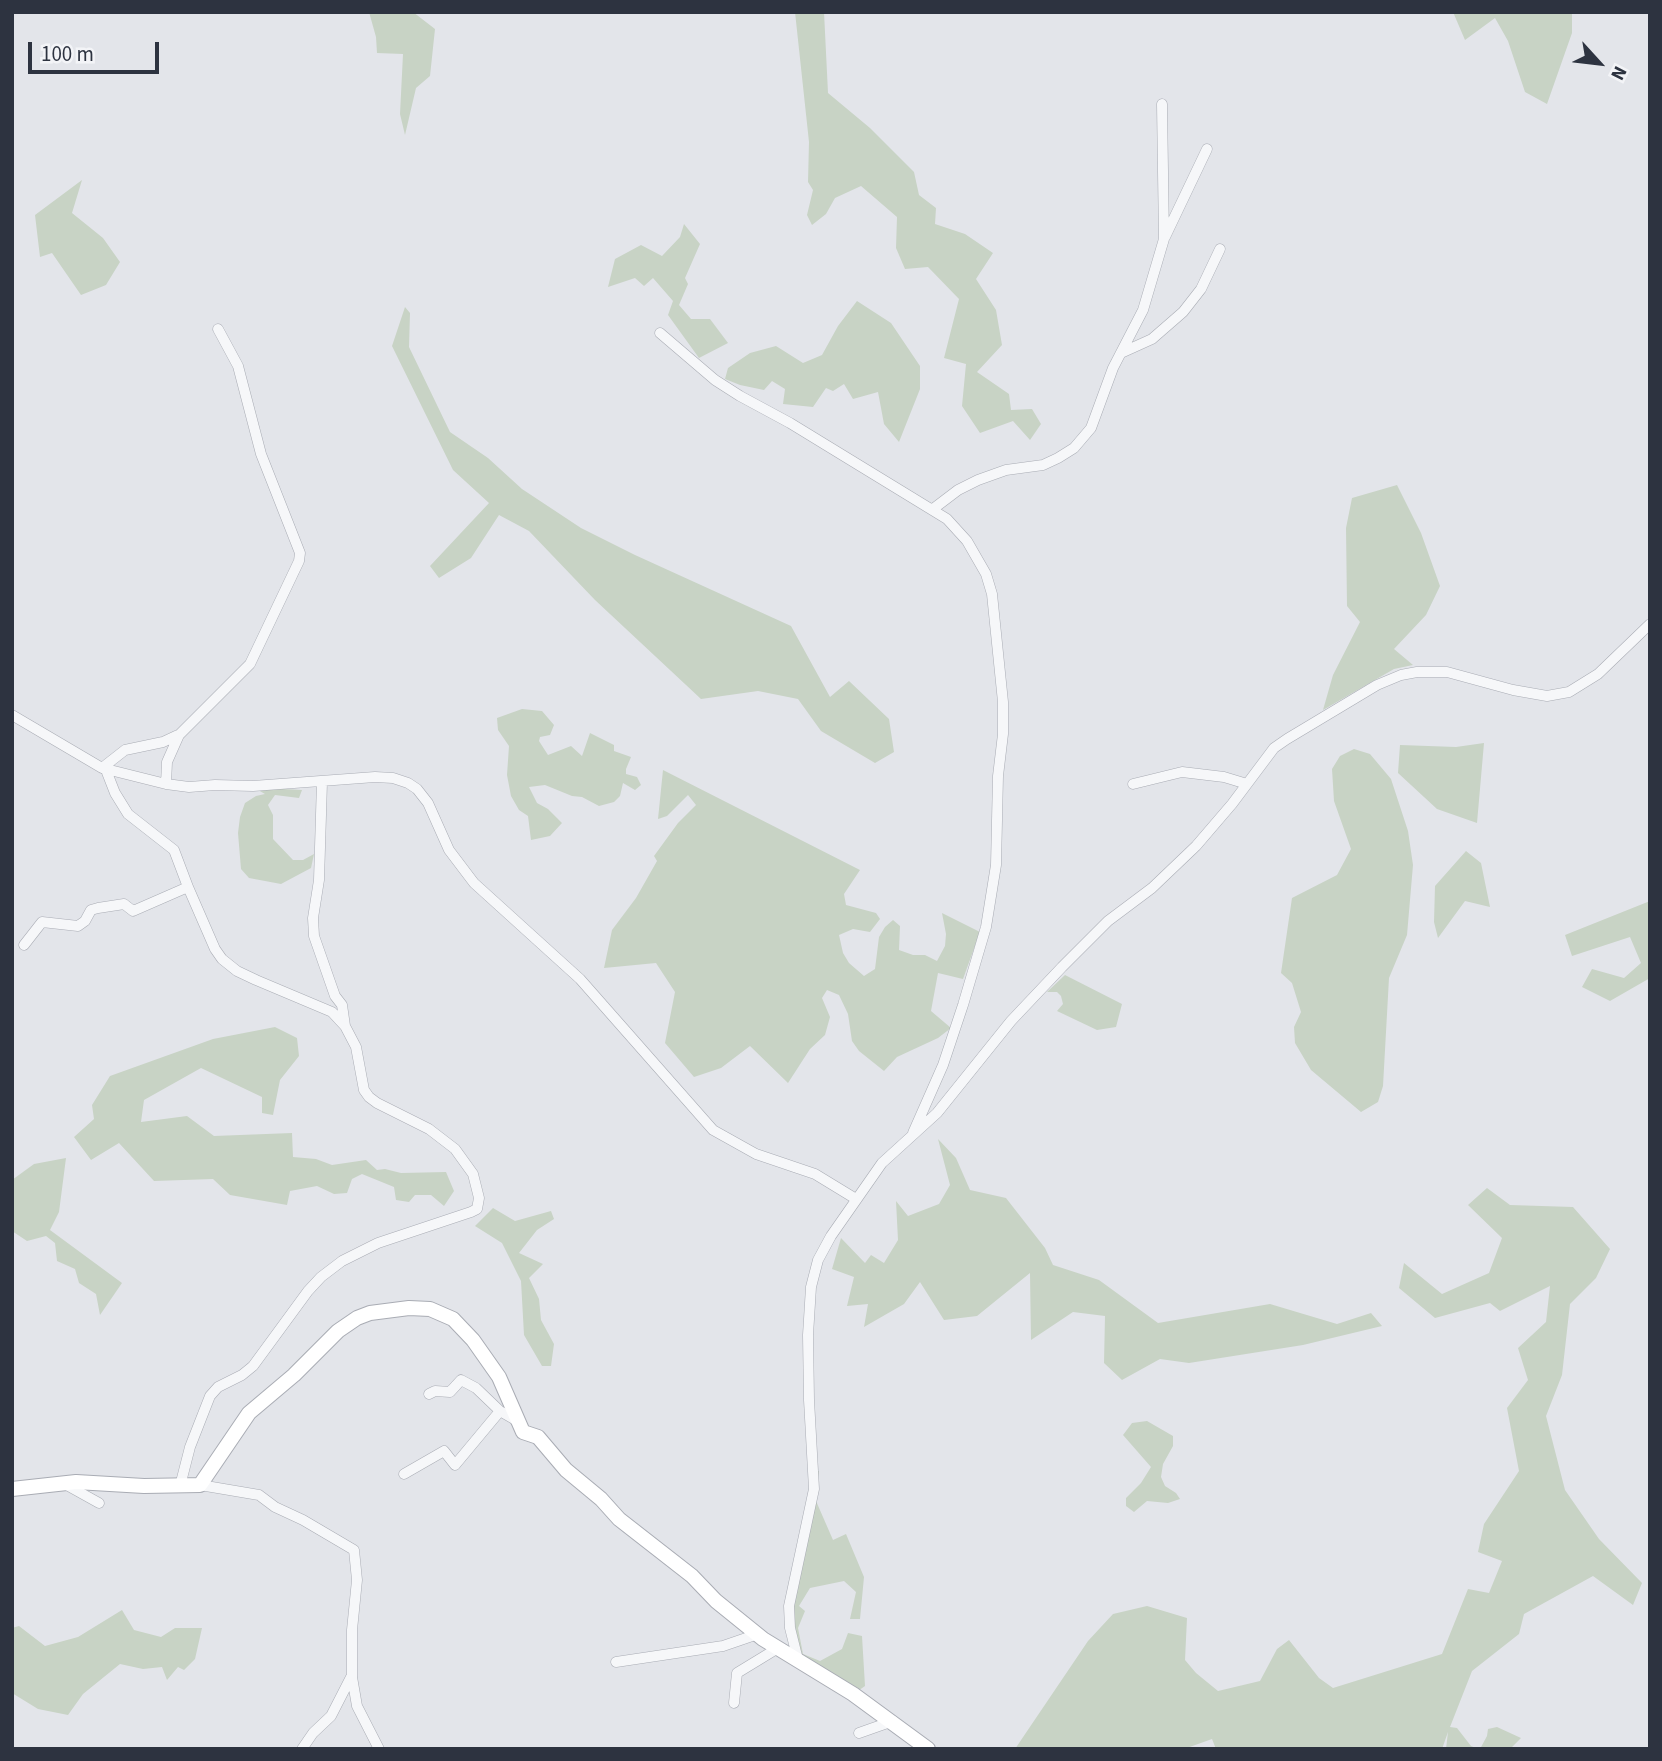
<!DOCTYPE html>
<style>
body{margin:0}
#map{position:relative;width:1662px;height:1761px;overflow:hidden;background:#e3e5ea;font-family:"Source Sans 3",sans-serif}
canvas{display:block}
.frame{position:absolute;inset:0;border:14px solid #2d3340;pointer-events:none}
.north{position:absolute;left:1564px;top:28px;width:70px;height:70px;-webkit-text-stroke:5px #f3f4f7;paint-order:stroke;rotate:117deg;font-size:19px;font-weight:700;line-height:28px;text-align:center;color:#2d3340}
.north::after{content:'';display:block;margin:auto;width:24px;height:32px;background:#2d3340;clip-path:polygon(50% 0,100% 100%,50% 72%,0 100%)}
.scale{position:absolute;left:28px;top:42px;width:131px;height:32px;box-sizing:border-box;border:4px solid #2d3340;border-top:0;padding-left:9px;font-size:21px;line-height:24px;white-space:nowrap;color:#2d3340;-webkit-text-stroke:5px #f3f4f7;paint-order:stroke}
</style>
<div id="map">
<canvas width="1662" height="1761"></canvas>
<div class="frame"></div>
<div class="north">N</div>
<div class="scale">100 m</div>
</div>
<script>
const ctx = document.querySelector('canvas').getContext('2d');
ctx.lineJoin = 'round';
function fill(path, color) {
  ctx.fillStyle = color;
  ctx.fill(path, 'evenodd');
}
function toPath(rows) {
  const path = new Path2D();
  for (const r of rows) {
    path.moveTo(r[0], r[1]);
    for (let i = 2; i < r.length; i += 2) path.lineTo(r[i], r[i + 1]);
  }
  return path;
}
function stroke(path, color, width, dash) {
  ctx.strokeStyle = color;
  ctx.lineWidth = width;
  ctx.lineCap = dash ? 'butt' : 'round';
  ctx.setLineDash(dash || []);
  ctx.stroke(path);
}
fill(toPath([
 [369,12,413,12,435,29,430,76,416,88,405,135,400,114,403,54,377,53,376,37],
 [795,12,824,12,828,93,870,128,914,172,919,195,936,208,935,224,965,234,993,253,976,279,996,310,1002,345,977,372,1009,394,1011,410,1032,409,1041,424,1030,440,1013,421,980,433,962,406,966,364,944,358,959,299,928,267,905,269,896,248,897,217,861,186,835,198,826,214,812,225,807,215,813,190,808,182,809,142],
 [1453,12,1572,12,1572,33,1547,104,1525,92,1508,41,1495,18,1465,40],
 [82,180,72,213,103,238,120,262,106,285,81,295,52,253,40,257,35,215],
 [684,224,700,244,685,278,688,284,679,305,691,319,710,319,728,343,699,358,668,315,673,301,653,278,644,286,635,278,608,287,615,259,641,245,662,256,680,237],
 [857,301,891,323,920,366,920,389,899,442,884,424,878,392,853,399,844,384,833,391,826,388,813,407,783,404,785,389,772,381,764,390,740,385,725,379,728,368,750,353,776,346,803,363,822,355,838,326],
 [405,307,410,313,409,347,450,432,488,458,522,489,581,528,635,555,791,626,830,697,849,681,889,719,894,752,875,763,821,731,798,699,758,691,701,699,595,600,529,531,499,515,471,558,439,578,430,566,489,503,453,470,392,346],
 [1397,485,1421,533,1440,586,1426,615,1394,649,1413,665,1394,669,1323,710,1333,675,1360,622,1347,606,1346,528,1352,498],
 [522,709,542,711,554,725,550,735,540,737,539,741,548,755,571,746,582,756,590,733,614,745,614,751,631,757,626,769,626,774,637,777,641,785,635,790,623,783,620,796,614,802,599,806,582,797,572,796,545,785,529,787,537,803,548,809,562,823,550,836,531,840,528,816,519,810,511,796,507,775,509,746,498,730,497,718],
 [1484,743,1477,823,1437,809,1398,773,1400,745,1456,747],
 [1354,749,1370,754,1391,779,1408,831,1413,865,1407,935,1389,978,1383,1086,1378,1102,1361,1112,1311,1070,1295,1043,1294,1027,1301,1012,1292,983,1281,973,1292,898,1337,875,1351,849,1334,801,1332,769,1340,756],
 [663,770,860,870,844,894,846,905,876,913,880,919,870,932,853,929,839,935,843,953,849,963,864,976,875,969,879,937,885,927,893,920,900,926,899,950,913,955,925,955,937,961,945,946,946,934,942,913,980,932,963,979,938,973,931,1011,951,1028,938,1038,897,1057,884,1071,859,1051,852,1041,848,1014,839,995,827,990,822,998,830,1017,825,1035,810,1049,788,1083,750,1046,721,1068,694,1077,665,1043,675,992,656,963,604,968,612,930,636,898,657,861,654,856,678,823,696,805,688,795,667,816,658,819],
 [266,788,302,790,299,798,275,795,268,805,273,815,273,839,293,860,303,860,314,854,311,868,281,884,249,878,241,869,238,833,240,817,245,803,256,796,265,794,258,790],
 [1466,851,1481,863,1490,907,1465,901,1438,938,1434,922,1435,886],
 [1650,901,1650,978,1610,1001,1582,987,1592,969,1624,978,1641,963,1630,937,1572,956,1565,935],
 [1065,975,1122,1004,1116,1027,1097,1030,1057,1011,1063,1004,1061,996,1057,992,1047,992],
 [275,1027,297,1038,299,1056,280,1080,273,1115,262,1113,262,1097,201,1068,144,1100,141,1122,187,1116,214,1136,292,1133,293,1157,316,1159,332,1165,366,1160,377,1170,385,1169,401,1173,446,1172,454,1191,444,1206,431,1195,415,1195,409,1202,396,1200,394,1187,362,1174,352,1179,347,1193,334,1194,317,1186,290,1191,287,1205,230,1195,213,1179,154,1181,119,1143,91,1160,74,1137,94,1119,92,1105,110,1076,213,1039],
 [938,1139,956,1158,970,1190,1006,1198,1045,1248,1053,1265,1099,1280,1158,1323,1270,1304,1337,1324,1371,1313,1382,1326,1303,1345,1189,1363,1160,1359,1122,1380,1104,1363,1105,1316,1073,1312,1031,1340,1030,1273,977,1316,944,1320,920,1282,904,1304,864,1327,868,1304,847,1306,854,1277,832,1269,841,1238,865,1263,871,1255,884,1263,898,1240,896,1201,908,1216,939,1204,950,1185],
 [66,1158,59,1212,50,1230,122,1283,100,1315,96,1294,79,1283,75,1269,57,1261,55,1243,46,1236,27,1241,12,1231,12,1180,34,1164],
 [1487,1188,1510,1205,1573,1207,1610,1249,1596,1278,1570,1304,1562,1375,1546,1416,1565,1490,1599,1539,1642,1583,1633,1605,1593,1576,1524,1614,1519,1634,1472,1671,1450,1727,1457,1728,1471,1746,1478,1749,1446,1749,1448,1732,1442,1749,1216,1749,1212,1739,1184,1749,1015,1749,1088,1641,1113,1614,1147,1606,1187,1618,1185,1660,1196,1673,1218,1691,1260,1681,1277,1649,1289,1640,1319,1678,1333,1688,1442,1654,1468,1589,1489,1593,1502,1561,1478,1552,1484,1524,1519,1471,1507,1408,1528,1380,1518,1348,1546,1322,1550,1286,1500,1311,1490,1303,1435,1318,1399,1288,1404,1263,1442,1294,1489,1273,1502,1238,1468,1205],
 [493,1208,515,1221,551,1211,554,1219,537,1230,519,1253,543,1264,529,1278,539,1299,541,1320,554,1344,551,1366,542,1366,524,1335,521,1281,502,1243,475,1226],
 [1147,1421,1173,1436,1173,1446,1163,1464,1161,1477,1165,1486,1176,1493,1180,1499,1168,1503,1147,1501,1134,1512,1126,1506,1126,1498,1141,1483,1151,1467,1123,1435,1132,1423],
 [819,1471,816,1501,833,1540,846,1534,864,1577,860,1619,850,1619,856,1592,844,1581,810,1588,799,1606,805,1611,798,1628,803,1654,820,1661,842,1649,848,1633,862,1636,865,1686,855,1693,801,1661,785,1601,813,1472],
 [122,1610,134,1630,161,1637,175,1628,202,1628,195,1659,184,1670,178,1667,167,1680,162,1667,143,1669,120,1664,83,1694,68,1715,38,1709,12,1693,12,1628,19,1626,45,1646,78,1637],
 [1497,1727,1521,1738,1510,1749,1480,1749,1487,1736,1488,1729]
]), '#c8d3c5');
const street = toPath([
 [1165,237,1207,149],
 [660,333,715,380,740,396,790,423,947,519,967,541,986,574,992,594,1003,702,1003,734,998,776,996,865,986,927,963,1005,943,1065,913,1133],
 [1121,353,1152,339,1183,312,1201,289,1220,249],
 [933,509,958,490,978,480,1006,470,1043,465,1058,458,1074,448,1091,428,1113,368,1143,310,1164,239,1162,104],
 [12,715,102,768,166,784,189,787,215,785,253,786,375,777,393,778,408,783,417,789,428,803,449,850,474,883,580,979,713,1130,756,1154,815,1174,856,1199],
 [102,768,125,750,163,742,178,735],
 [106,770,115,793,128,814,174,850,188,887,215,949,222,959,237,971,256,980,332,1012,345,1026,356,1047,364,1090,369,1097,377,1103,429,1129,455,1149,473,1174,479,1198,477,1209,471,1212,378,1243,342,1261,321,1277,308,1291,253,1366,242,1375,218,1387,210,1396,190,1447,180,1486],
 [322,782,319,880,313,918,314,936,335,996,342,1005,345,1026],
 [166,784,167,762,179,735,250,664,299,561,300,553,261,454,238,366,218,329],
 [1133,784,1182,772,1224,777,1247,784],
 [24,945,42,922,78,926,85,921,91,910,98,908,124,904,133,911,188,887],
 [429,1394,435,1391,450,1392,461,1380,476,1388,500,1411,519,1422],
 [404,1474,444,1451,455,1465,500,1411],
 [63,1483,99,1503],
 [200,1485,259,1495,275,1507,303,1520,354,1550,357,1580,352,1630,352,1677,357,1706,379,1749],
 [798,1660,790,1628,789,1606,814,1489,809,1400,808,1335,811,1287,818,1260,831,1236,882,1163,937,1113,1011,1021,1062,967,1108,921,1152,888,1196,846,1232,804,1274,748,1287,739,1377,685,1401,675,1417,672,1447,672,1513,690,1547,696,1569,692,1598,674,1650,624],
 [616,1662,723,1646,758,1634],
 [734,1703,737,1673,778,1648],
 [859,1733,893,1721],
 [302,1749,313,1733,331,1716,351,1677]
]);
const secondary = toPath([
 [12,1489,76,1482,144,1486,200,1485,249,1413,294,1375,338,1331,357,1318,370,1313,409,1308,430,1309,453,1319,473,1340,499,1377,523,1432,538,1437,566,1470,601,1499,619,1519,692,1576,716,1601,763,1639,853,1694,928,1749]
]);
stroke(street, '#a9acb4', 11);
stroke(secondary, '#a9acb4', 16);
stroke(street, '#f6f7f9', 10);
stroke(secondary, '#fff', 14);
</script>
